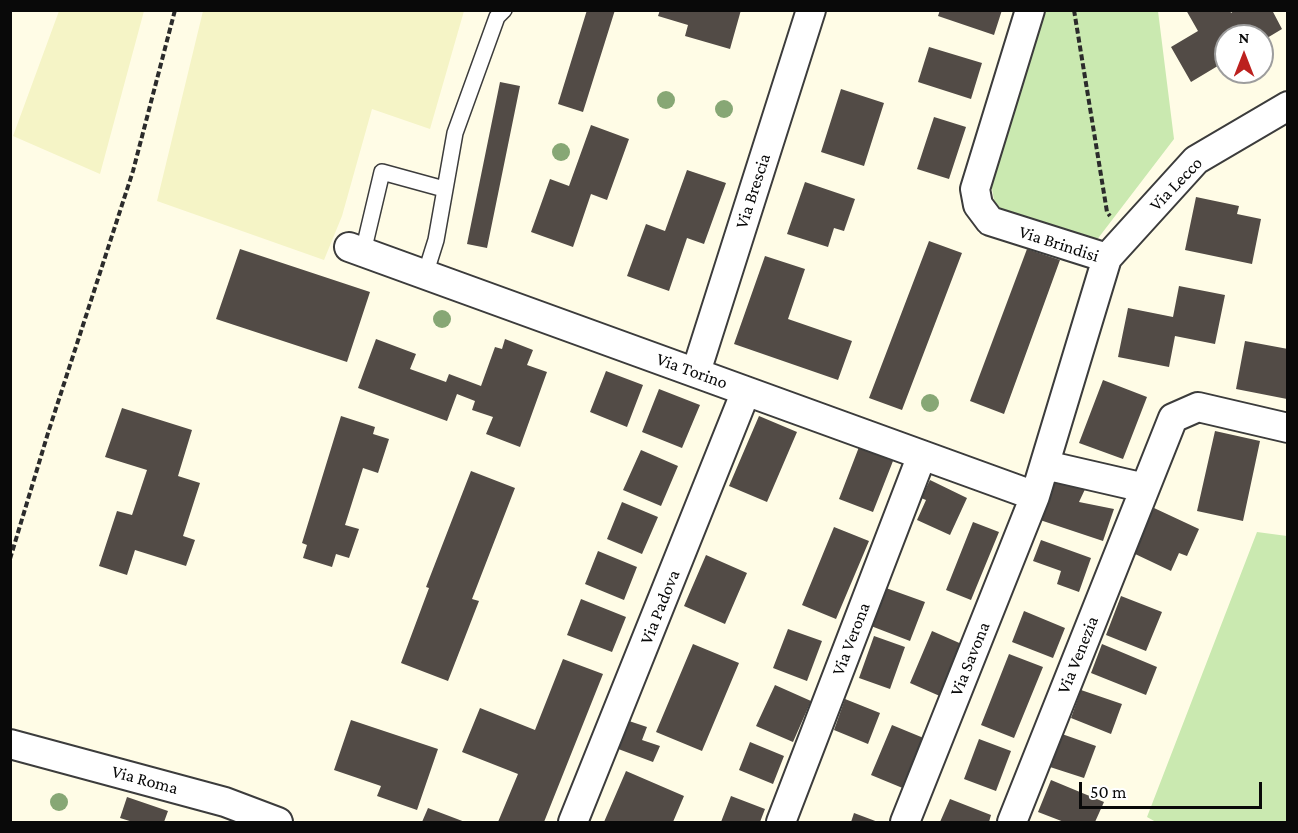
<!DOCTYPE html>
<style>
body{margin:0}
#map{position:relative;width:1298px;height:833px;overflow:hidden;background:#fffce6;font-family:"Crimson Pro",serif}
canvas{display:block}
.frame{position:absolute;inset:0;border:12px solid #090909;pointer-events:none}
.north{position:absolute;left:1214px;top:24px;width:60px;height:60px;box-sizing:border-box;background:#fff;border:2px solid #9d9d9d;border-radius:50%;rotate:0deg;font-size:16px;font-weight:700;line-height:24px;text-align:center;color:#090909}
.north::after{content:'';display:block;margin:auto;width:21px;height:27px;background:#bc211f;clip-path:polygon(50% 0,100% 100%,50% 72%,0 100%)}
.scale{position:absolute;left:1079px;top:782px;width:183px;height:27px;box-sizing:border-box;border:3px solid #090909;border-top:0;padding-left:8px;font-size:18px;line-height:21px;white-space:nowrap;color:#090909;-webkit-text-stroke:4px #fff;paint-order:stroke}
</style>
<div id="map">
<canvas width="1298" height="833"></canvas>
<div class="frame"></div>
<div class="north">N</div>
<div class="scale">50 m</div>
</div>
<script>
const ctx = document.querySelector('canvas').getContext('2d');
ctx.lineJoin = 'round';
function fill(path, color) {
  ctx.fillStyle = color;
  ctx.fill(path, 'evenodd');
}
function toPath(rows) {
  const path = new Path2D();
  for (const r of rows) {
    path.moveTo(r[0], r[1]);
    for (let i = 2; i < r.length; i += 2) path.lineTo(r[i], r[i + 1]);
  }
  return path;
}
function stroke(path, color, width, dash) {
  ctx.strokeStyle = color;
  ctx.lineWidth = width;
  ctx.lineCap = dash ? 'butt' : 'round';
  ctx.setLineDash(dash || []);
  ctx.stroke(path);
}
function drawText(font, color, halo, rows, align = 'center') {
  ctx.font = font + ' "Crimson Pro",serif';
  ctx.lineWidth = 6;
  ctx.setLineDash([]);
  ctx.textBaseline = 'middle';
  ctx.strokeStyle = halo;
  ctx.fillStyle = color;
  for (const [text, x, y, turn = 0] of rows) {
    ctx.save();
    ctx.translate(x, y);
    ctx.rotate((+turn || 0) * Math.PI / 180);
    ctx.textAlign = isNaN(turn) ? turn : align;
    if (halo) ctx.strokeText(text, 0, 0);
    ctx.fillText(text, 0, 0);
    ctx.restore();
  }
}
fill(toPath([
 [59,11,144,11,100,174,13,136],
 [203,11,464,11,430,129,372,109,342,216,324,260,157,201]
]), '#f5f4c6');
fill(toPath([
 [1042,11,1158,11,1174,139,1096,241,1002,214,994,200,991,183],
 [1257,532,1287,536,1287,822,1156,822,1147,817]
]), '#cae9b0');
fill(toPath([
 [587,10,615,10,583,112,558,104],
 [660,10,741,10,730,49,685,36,688,25,658,16],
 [940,10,1002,10,994,35,938,16],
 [1186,10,1230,10,1231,13,1235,10,1272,10,1282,29,1262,41,1262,36,1226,36,1226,61,1191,82,1171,47,1198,31],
 [929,47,982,63,971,99,918,82],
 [500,82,520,86,487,248,467,244],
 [841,89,884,103,864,166,821,152],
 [934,117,966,127,949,179,917,169],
 [591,125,629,139,607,200,591,194,573,247,531,232,550,179,569,186],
 [687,170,726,183,704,244,687,238,669,291,627,276,646,224,665,231],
 [805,182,855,199,844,231,834,228,828,247,787,234],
 [1196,197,1239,206,1237,214,1261,219,1252,264,1185,250],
 [929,241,962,253,902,410,869,398],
 [240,249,370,292,347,362,216,319],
 [1027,249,1060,260,1004,414,970,401],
 [765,256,805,269,788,319,852,341,838,380,734,344],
 [1179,286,1225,295,1215,344,1175,336,1169,367,1118,357,1128,308,1173,317],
 [376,339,416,354,410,369,446,382,449,374,481,386,495,347,502,349,505,339,533,350,527,365,547,372,520,447,486,434,493,417,472,410,475,401,457,394,447,421,358,388],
 [1245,341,1288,349,1287,399,1236,389],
 [606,371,643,385,627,427,590,412],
 [1103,380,1147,397,1123,459,1079,443],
 [659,389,700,405,682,448,642,432],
 [122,408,192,430,178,476,200,483,183,536,195,540,186,566,135,550,127,575,99,566,117,511,132,515,147,470,105,457],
 [341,416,375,427,373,434,389,439,378,473,363,468,345,525,359,529,349,558,336,554,332,567,303,558,307,545,302,543],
 [759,416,797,432,767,502,729,486],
 [1215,431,1260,441,1243,521,1197,511],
 [859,447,893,461,873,512,839,499],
 [641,450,678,466,661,506,623,490],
 [471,471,515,488,472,599,479,601,448,681,401,663,429,588,426,587],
 [1052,478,1087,485,1079,502,1114,509,1103,541,1037,519],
 [930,480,967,498,950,535,917,520,926,500,921,498],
 [622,502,658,517,642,554,607,539],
 [1154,508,1199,529,1187,556,1179,553,1171,571,1133,553],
 [973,522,999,532,971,600,946,590],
 [834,527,869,541,836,619,802,605],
 [1041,540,1091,558,1079,592,1057,584,1061,571,1033,561],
 [598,551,637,567,624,600,585,584],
 [706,555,747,573,725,624,684,606],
 [886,588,925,602,910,641,871,626],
 [1121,596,1162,612,1146,651,1106,635],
 [581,599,626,617,612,652,567,635],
 [1024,611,1065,628,1053,658,1012,642],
 [788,629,822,641,807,681,773,668],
 [932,631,964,645,942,697,910,683],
 [874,636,905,647,890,689,859,678],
 [693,644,739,663,702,751,656,732],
 [1102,644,1157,667,1146,695,1091,673],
 [1009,654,1043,667,1014,738,981,725],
 [563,659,603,674,544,822,498,822,518,774,462,752,480,708,535,730],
 [775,685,811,701,793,742,756,726],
 [1081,690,1122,704,1111,734,1071,718],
 [845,699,880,713,868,744,834,730],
 [623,719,647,727,642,740,660,746,653,762,613,747],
 [351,720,438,749,417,810,377,796,381,786,334,770],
 [892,725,926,739,905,789,871,775],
 [1062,734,1096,746,1084,778,1050,767],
 [979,739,1011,751,996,791,964,779],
 [750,742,784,756,773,784,739,770],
 [626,771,684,796,673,822,604,822],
 [1051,780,1104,802,1095,822,1064,822,1038,812],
 [731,796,765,809,760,822,721,822],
 [127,797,168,811,164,822,133,822,120,818],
 [950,799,991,815,989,822,940,822],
 [428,808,465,822,422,822],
 [854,813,878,822,851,822]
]), '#524b46');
const service = toPath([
 [363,252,382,172,444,189],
 [425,275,436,240,455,133,497,17,504,10]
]);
const minor = toPath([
 [1030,10,975,189,978,205,990,221,1107,258],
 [349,247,1035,496],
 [696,372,811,10],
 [1045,465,1145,488],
 [10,744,225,802,278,822],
 [573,822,746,391],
 [781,822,922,455],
 [905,822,1035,496,1107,258,1196,160,1288,106],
 [1012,822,1173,418,1198,407,1288,428]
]);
stroke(service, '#3c3c3c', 18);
stroke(minor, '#3c3c3c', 32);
stroke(toPath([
 [1074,10,1107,212,1110,216],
 [10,559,48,433,133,171,175,10]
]), '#2b2b2b', 4, [6, 3]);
stroke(service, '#fff', 15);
stroke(minor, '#fff', 28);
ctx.fillStyle = '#87a775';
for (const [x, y] of [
 [666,100],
 [724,109],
 [561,152],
 [442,319],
 [930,403],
 [59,802]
]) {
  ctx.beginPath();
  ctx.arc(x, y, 9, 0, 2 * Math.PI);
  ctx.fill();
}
drawText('18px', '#090909', '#fff', [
 ["Via Lecco",1176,184,-46],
 ["Via Brescia",753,191,-72],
 ["Via Brindisi",1059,244,18],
 ["Via Torino",692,371,20],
 ["Via Padova",660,607,-68],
 ["Via Verona",851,639,-69],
 ["Via Venezia",1078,655,-68],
 ["Via Savona",970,659,-68],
 ["Via Roma",145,780,15]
]);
</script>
